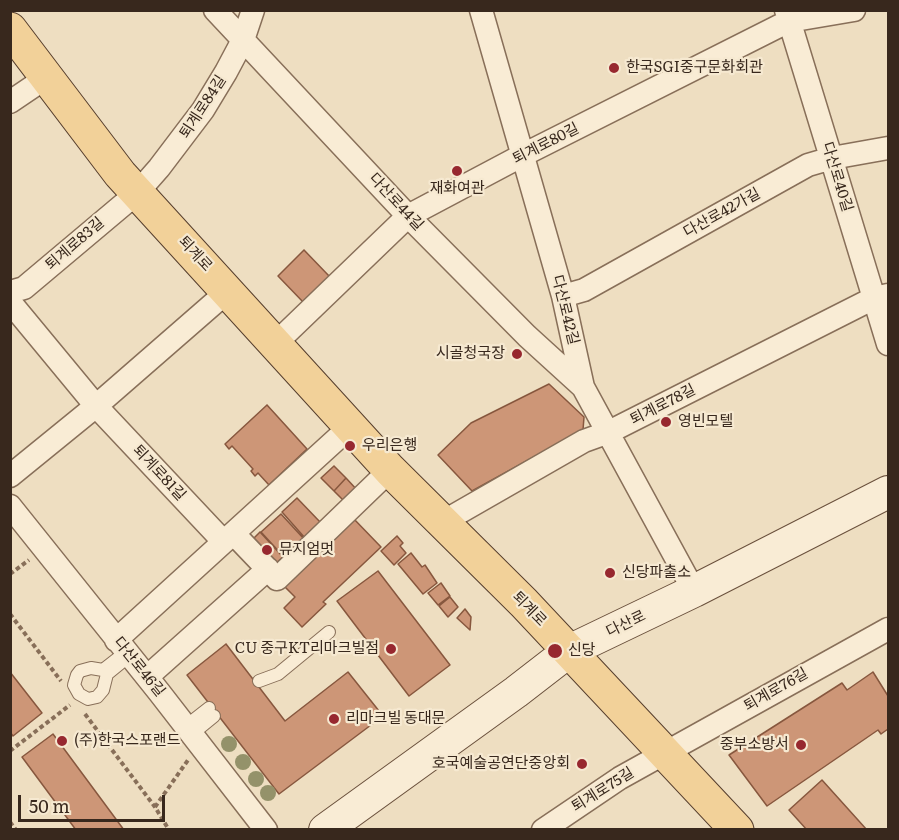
<!DOCTYPE html>
<meta charset="utf-8">
<style>
body{margin:0}
#map{position:relative;width:899px;height:840px;overflow:hidden;background:#eedec1;font-family:Literata,serif}
canvas{display:block}
.frame{position:absolute;inset:0;border:12px solid #38281d;pointer-events:none}
.scale{position:absolute;left:18px;top:795px;width:147px;height:27px;box-sizing:border-box;border:3px solid #38281d;border-top:0;padding-left:8px;font-size:18px;line-height:21px;white-space:nowrap;color:#38281d;-webkit-text-stroke:4px #f6e9d1;paint-order:stroke}
</style>
<div id="map">
<canvas width="899" height="840"></canvas>
<div class="frame"></div>
<div class="scale">50 m</div>
</div>
<script>
const ctx = document.querySelector('canvas').getContext('2d');
ctx.lineJoin = 'round';
function fill(path, color) {
  ctx.fillStyle = color;
  ctx.fill(path, 'evenodd');
}
function toPath(rows) {
  const path = new Path2D();
  for (const r of rows) {
    path.moveTo(r[0], r[1]);
    for (let i = 2; i < r.length; i += 2) path.lineTo(r[i], r[i + 1]);
  }
  return path;
}
function stroke(path, color, width, dash) {
  ctx.strokeStyle = color;
  ctx.lineWidth = width;
  ctx.lineCap = dash ? 'butt' : 'round';
  ctx.setLineDash(dash || []);
  ctx.stroke(path);
}
function drawText(font, color, halo, rows, align = 'center') {
  ctx.font = font + ' Literata,"Noto Sans KR",serif';
  ctx.lineWidth = 4.5;
  ctx.setLineDash([]);
  ctx.textBaseline = 'middle';
  ctx.strokeStyle = halo;
  ctx.fillStyle = color;
  for (const [text, x, y, turn = 0] of rows) {
    ctx.save();
    ctx.translate(x, y);
    ctx.rotate((+turn || 0) * Math.PI / 180);
    ctx.textAlign = isNaN(turn) ? turn : align;
    if (halo) ctx.strokeText(text, 0, 0);
    ctx.fillText(text, 0, 0);
    ctx.restore();
  }
}
const building = toPath([
 [304,250,330,277,304,303,278,276,304,250],
 [549,384,584,417,583,430,472,491,438,455,471,423,549,384],
 [267,405,307,449,269,485,258,473,255,476,251,471,253,469,232,446,229,449,225,444,267,405],
 [334,466,346,478,334,491,321,478,334,466],
 [346,478,358,491,345,502,334,491,346,478],
 [297,498,321,523,305,538,282,512,297,498],
 [281,514,304,539,284,557,261,532,281,514],
 [353,518,381,547,323,602,326,604,302,627,284,608,295,597,283,585,353,518],
 [260,532,283,557,273,566,250,542,260,532],
 [397,536,403,543,400,546,406,553,394,565,381,551,397,536],
 [411,553,422,567,425,565,437,583,423,594,398,564,411,553],
 [378,571,450,665,409,696,337,601,378,571],
 [441,583,450,596,438,605,428,593,441,583],
 [450,597,458,607,448,617,439,606,450,597],
 [465,609,471,617,470,630,457,618,465,609],
 [226,644,285,721,348,672,383,716,279,794,187,675,226,644],
 [10,672,42,713,13,736,10,732,10,672],
 [873,672,888,696,888,729,881,734,878,730,767,806,729,755,842,683,847,690,873,672],
 [53,734,124,830,76,830,22,757,53,734],
 [822,780,867,830,807,830,789,810,822,780]
]);
fill(building, '#cd9677');
stroke(building, '#87573e', 1.5);
const lane = toPath([
 [126,652,103,670,91,668,80,671,77,675,74,685,79,694,88,699,97,697,103,690,107,674,129,656],
 [259,681,278,674,329,632],
 [186,726,209,708],
 [192,734,214,716]
]);
const street = toPath([
 [215,10,408,216,527,336,583,387],
 [481,10,563,296,583,387,694,591],
 [786,10,888,344],
 [10,102,47,77],
 [10,292,24,288,137,193,159,168,203,110,226,72,243,40,253,10],
 [563,296,584,290,808,165,832,158,888,148],
 [10,302,96,406,223,541],
 [276,343,408,216,523,155,789,21,854,10],
 [10,476,96,406,228,291],
 [10,506,159,692,266,830],
 [441,523,584,441,609,432,874,298,888,295],
 [234,534,277,579,390,470],
 [116,640,351,426],
 [147,677,268,569],
 [543,830,620,778,888,629]
]);
const secondary = toPath([
 [325,830,516,692,569,651,694,591,888,492]
]);
const primary = toPath([
 [10,29,120,174,390,470,524,603,737,830]
]);
stroke(lane, '#886f59', 14);
stroke(street, '#886f59', 25);
stroke(secondary, '#6a503c', 34);
stroke(primary, '#563e2d', 35);
stroke(toPath([
 [10,574,29,560],
 [10,614,61,681],
 [85,714,155,807,169,830],
 [10,751,70,705],
 [155,807,188,760],
 [10,822,16,830]
]), '#886f59', 4, [4.5, 3]);
stroke(lane, '#f9ecd5', 12);
stroke(street, '#f9ecd5', 22);
stroke(secondary, '#f9ecd5', 32);
stroke(primary, '#f2d199', 33);
ctx.fillStyle = '#94926a';
for (const [x, y] of [
 [229,744],
 [243,762],
 [256,779],
 [268,793]
]) {
  ctx.beginPath();
  ctx.arc(x, y, 8, 0, 2 * Math.PI);
  ctx.fill();
}
for (const [x, y, r, color] of [
 [614,68,6,"#97282f"],
 [457,171,6,"#97282f"],
 [517,354,6,"#97282f"],
 [666,422,6,"#97282f"],
 [350,446,6,"#97282f"],
 [267,550,6,"#97282f"],
 [610,573,6,"#97282f"],
 [391,649,6,"#97282f"],
 [555,651,8,"#97282f"],
 [334,719,6,"#97282f"],
 [62,741,6,"#97282f"],
 [801,745,6,"#97282f"],
 [582,764,6,"#97282f"]
]) {
  const dot = new Path2D();
  dot.arc(x, y, r, 0, 2 * Math.PI);
  ctx.fillStyle = color;
  ctx.fill(dot);
  stroke(dot, '#f6e9d1', 2);
}
drawText('15px', '#38281d', '#f6e9d1', [
 ["한국SGI중구문화회관",626,68],
 ["재화여관",457,189,"center"],
 ["시골청국장",505,354,"right"],
 ["영빈모텔",678,422],
 ["우리은행",362,446],
 ["뮤지엄멋",279,550],
 ["신당파출소",622,573],
 ["CU 중구KT리마크빌점",379,649,"right"],
 ["신당",568,651],
 ["리마크빌 동대문",346,719],
 ["(주)한국스포랜드",74,741],
 ["중부소방서",789,745,"right"],
 ["호국예술공연단중앙회",570,764,"right"]
], 'left');
drawText('15px', '#38281d', '#f6e9d1', [
 ["퇴계로84길",203,107,-57],
 ["퇴계로80길",546,144,-27],
 ["다산로40길",837,177,73],
 ["다산로44길",396,202,47],
 ["다산로42가길",722,213,-29],
 ["퇴계로83길",75,244,-41],
 ["퇴계로",195,254,47],
 ["다산로42길",565,310,76],
 ["퇴계로78길",663,405,-27],
 ["퇴계로81길",159,473,47],
 ["퇴계로",529,609,46],
 ["다산로",626,624,-26],
 ["다산로46길",139,667,51],
 ["퇴계로76길",776,690,-30],
 ["퇴계로75길",603,790,-32]
]);
</script>
